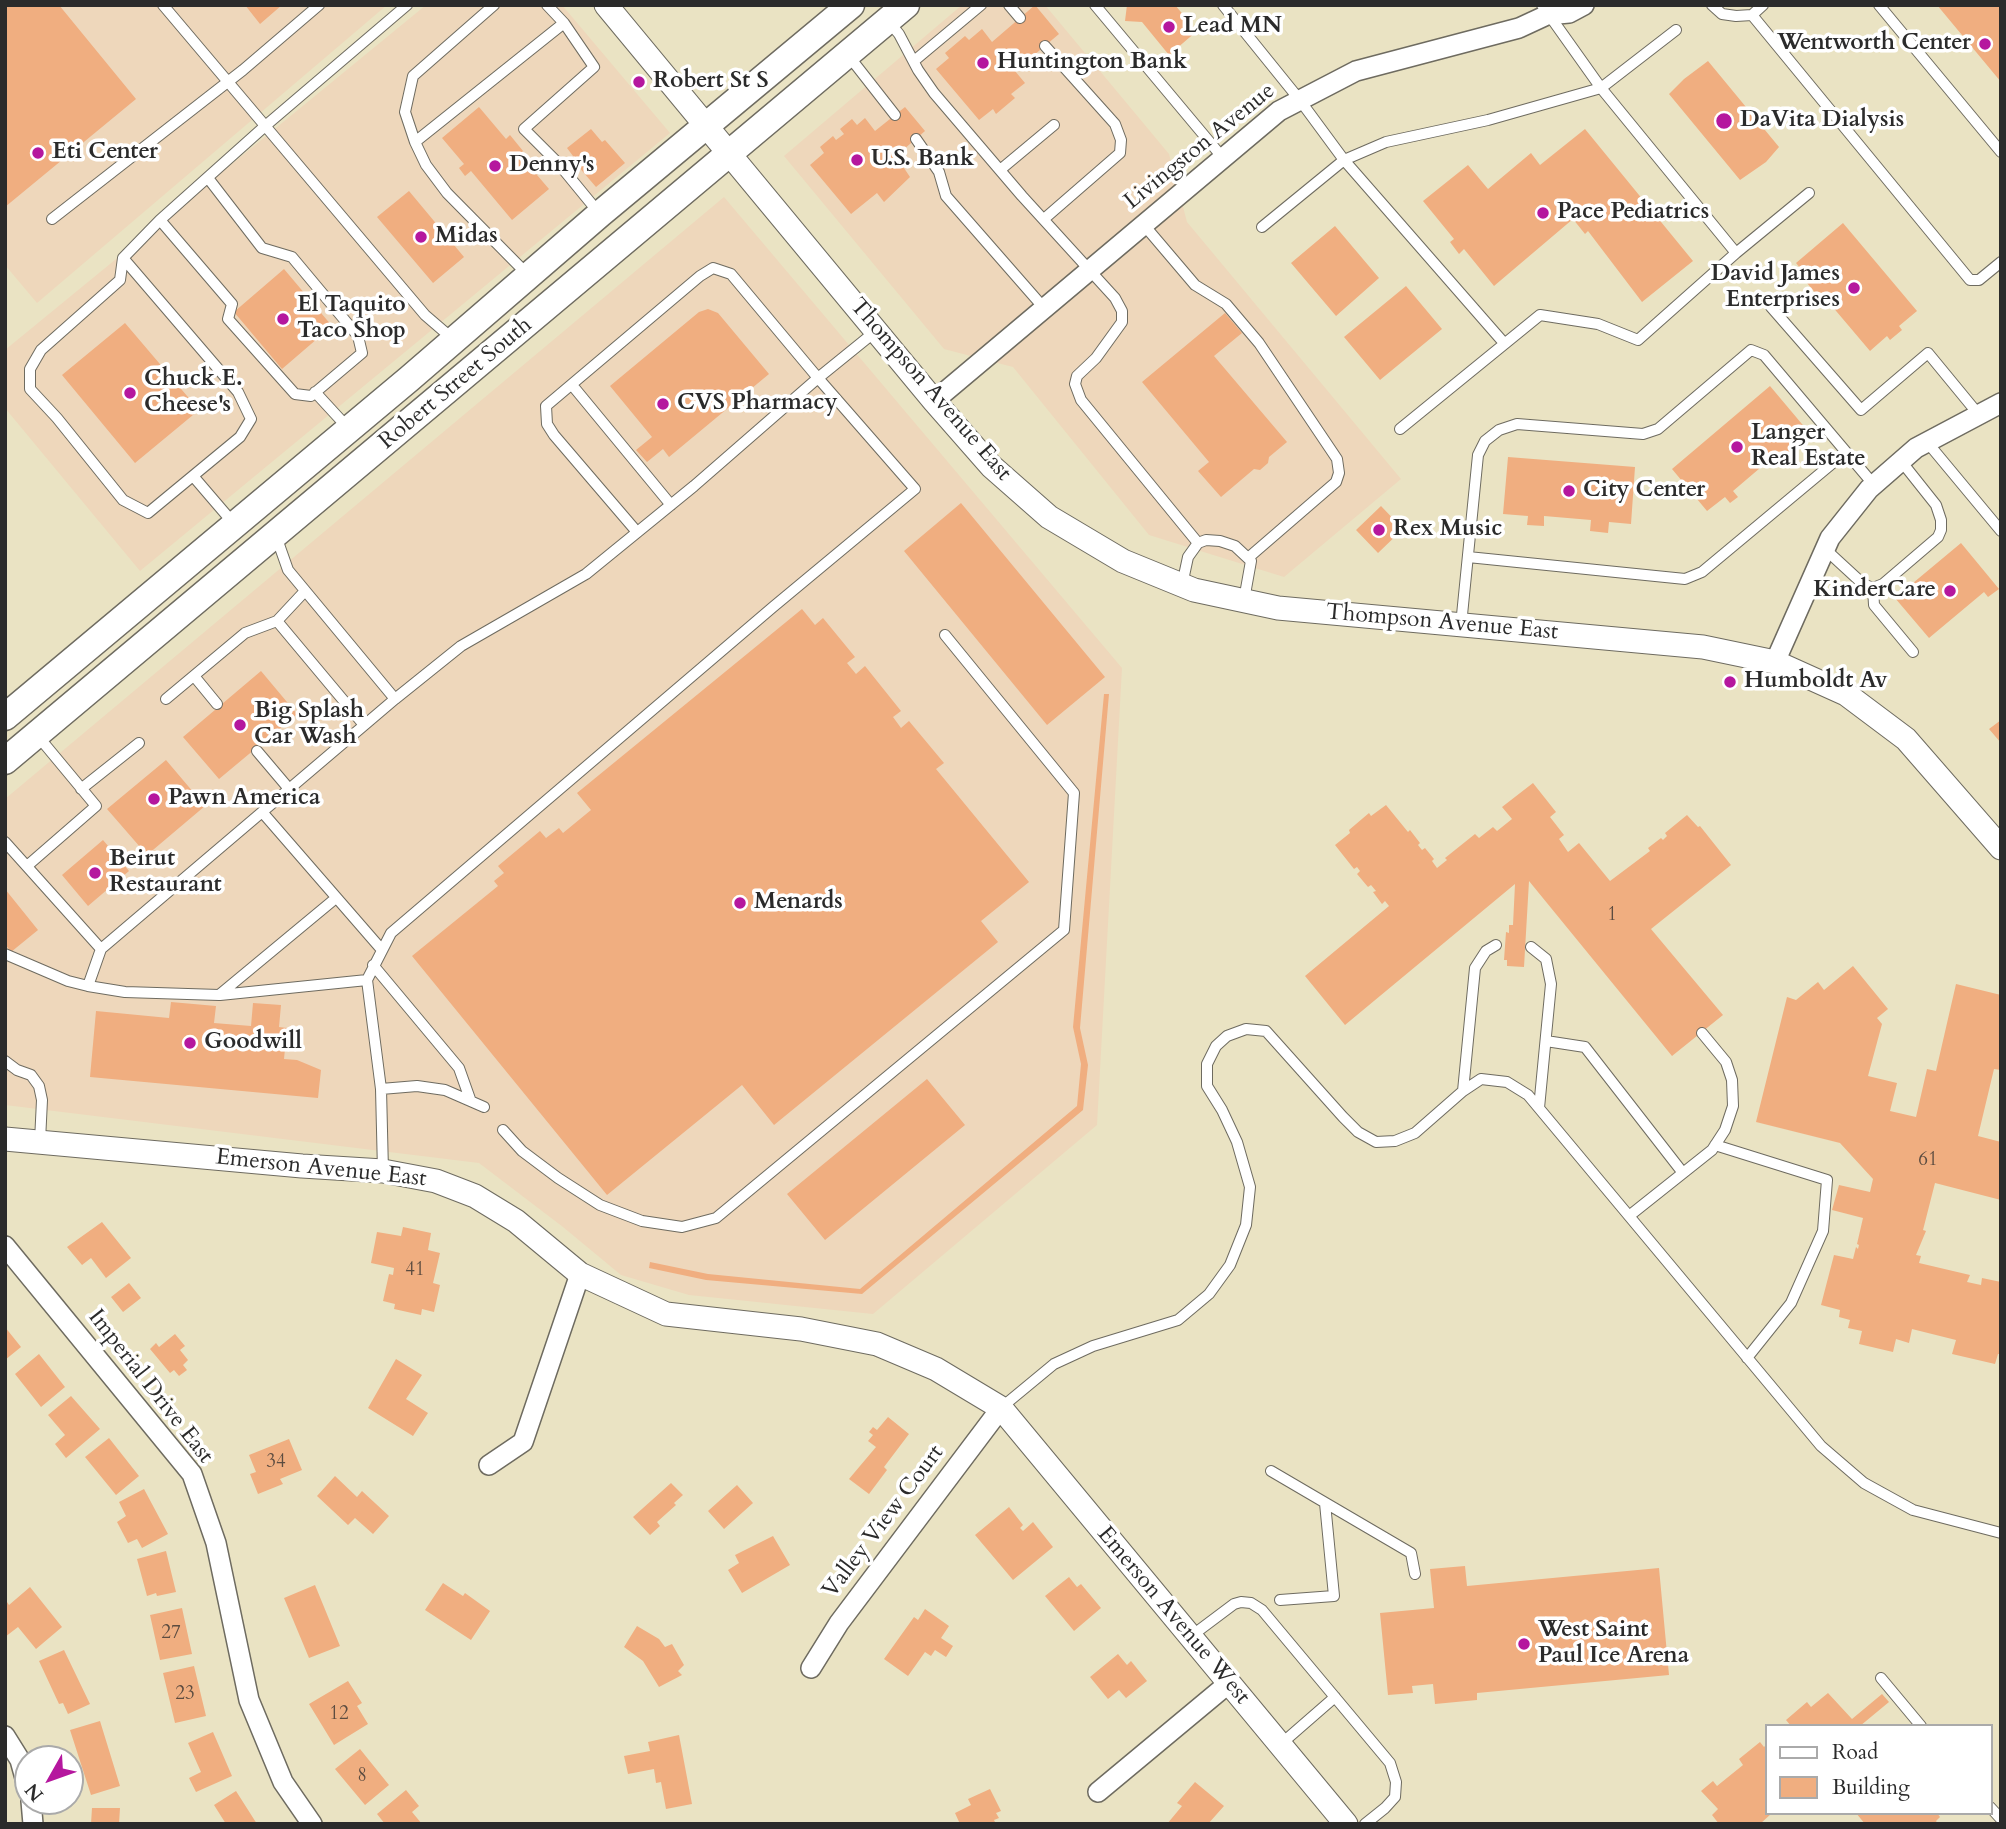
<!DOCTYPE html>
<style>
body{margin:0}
#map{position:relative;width:2006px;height:1829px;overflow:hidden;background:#eae3c3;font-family:Cardo,serif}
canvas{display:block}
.frame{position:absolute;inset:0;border:7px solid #2b2b2b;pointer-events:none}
.legend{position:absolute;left:1765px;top:1724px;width:228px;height:91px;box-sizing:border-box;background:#fff;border:2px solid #aaa;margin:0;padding:9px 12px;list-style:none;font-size:21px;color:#2b2b2b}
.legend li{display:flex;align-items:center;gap:14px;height:35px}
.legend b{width:35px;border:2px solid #aaa}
.north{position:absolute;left:14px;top:1745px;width:70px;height:70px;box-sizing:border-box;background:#fff;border:2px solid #aaa;border-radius:50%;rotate:230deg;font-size:19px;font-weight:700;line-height:28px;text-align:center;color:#2b2b2b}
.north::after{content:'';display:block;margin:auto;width:24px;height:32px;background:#b5179e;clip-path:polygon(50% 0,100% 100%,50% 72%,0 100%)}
</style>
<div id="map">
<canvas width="2006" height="1829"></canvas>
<div class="frame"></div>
<ul class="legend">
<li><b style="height:9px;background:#fff"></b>Road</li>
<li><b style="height:19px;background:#f0ae80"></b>Building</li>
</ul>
<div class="north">N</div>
</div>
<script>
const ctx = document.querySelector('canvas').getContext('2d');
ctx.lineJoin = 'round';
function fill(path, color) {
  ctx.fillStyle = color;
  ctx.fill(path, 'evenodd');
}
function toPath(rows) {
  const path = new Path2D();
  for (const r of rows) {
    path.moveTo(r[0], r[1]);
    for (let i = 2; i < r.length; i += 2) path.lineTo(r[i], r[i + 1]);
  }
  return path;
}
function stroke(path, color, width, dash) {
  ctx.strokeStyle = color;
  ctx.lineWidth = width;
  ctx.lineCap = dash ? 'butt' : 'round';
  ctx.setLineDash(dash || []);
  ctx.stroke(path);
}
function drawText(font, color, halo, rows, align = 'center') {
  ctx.font = font + ' Cardo,serif';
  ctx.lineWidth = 7;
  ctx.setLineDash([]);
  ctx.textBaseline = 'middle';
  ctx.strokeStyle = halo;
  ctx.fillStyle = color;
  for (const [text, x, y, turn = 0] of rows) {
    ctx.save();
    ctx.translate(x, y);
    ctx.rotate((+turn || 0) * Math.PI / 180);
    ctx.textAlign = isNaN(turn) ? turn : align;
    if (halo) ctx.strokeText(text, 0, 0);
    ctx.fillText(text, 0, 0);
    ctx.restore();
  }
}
fill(toPath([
 [5,5,387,5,37,303,5,265],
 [426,5,562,5,670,133,140,571,5,408,5,350],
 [962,5,1045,5,1169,154,1187,222,1401,479,1284,577,1149,535,1013,367,944,349,784,156],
 [724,197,1122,668,1097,1125,873,1314,689,1295,621,1275,563,1227,479,1163,5,1105,5,799]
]), '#eed7bb');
fill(toPath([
 [5,5,59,5,136,99,5,207],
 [245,5,282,5,260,24],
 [1035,5,1059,34,1015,71,1025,83,1011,94,1015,98,996,114,993,109,979,120,936,69,949,58,945,53,965,36,969,40,982,29,992,42],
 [1127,5,1175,5,1197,31,1169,55,1142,22,1125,21],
 [1937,5,2001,5,2001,82],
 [1708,61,1779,147,1766,162,1740,180,1669,94,1684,79],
 [479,107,506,139,510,135,523,151,519,154,549,189,512,220,471,171,465,176,459,168,464,164,442,138],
 [905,107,925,131,896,156,910,177,884,202,877,193,851,214,810,165,824,153,820,147,833,136,836,140,844,134,840,129,852,119,857,125,865,118,875,131],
 [591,129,602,142,605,140,625,163,596,187,571,158,573,156,567,148],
 [1585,129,1693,261,1642,302,1588,231,1585,234,1573,219,1494,286,1464,249,1459,254,1450,242,1454,239,1423,201,1468,165,1488,189,1531,153,1540,165],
 [409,191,464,257,433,283,377,217],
 [1843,223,1917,311,1899,326,1902,330,1890,340,1887,336,1870,351,1820,292,1817,295,1807,283,1810,280,1796,263],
 [1335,226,1379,278,1336,316,1291,263],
 [284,269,332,326,282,369,234,312],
 [1406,286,1442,329,1380,380,1344,337],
 [708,309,718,313,769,374,669,457,663,449,647,462,636,450,652,437,610,386,699,312],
 [1225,313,1242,333,1214,356,1287,442,1269,457,1268,463,1260,470,1254,469,1221,497,1198,471,1209,462,1142,382],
 [125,323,199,410,135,463,62,375],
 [1770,386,1807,430,1789,445,1794,450,1785,457,1780,451,1733,491,1738,497,1730,503,1725,497,1707,511,1672,469],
 [1508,457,1635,467,1631,524,1609,522,1608,533,1590,531,1591,520,1544,516,1544,526,1527,525,1528,516,1503,514],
 [961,503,1105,677,1047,725,904,551],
 [1381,506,1403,529,1378,553,1356,530],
 [1961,543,1999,589,1988,597,1984,592,1929,638,1895,598],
 [802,609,815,625,823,618,855,657,847,663,856,674,865,666,901,711,893,717,901,728,909,721,944,763,936,769,1029,882,981,921,998,942,774,1125,742,1085,607,1195,412,956,498,886,494,881,504,873,498,866,540,831,546,838,559,828,563,833,591,810,577,793],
 [261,671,297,714,219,779,183,737],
 [1104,694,1109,694,1080,1028,1088,1065,1083,1110,862,1294,706,1280,649,1268,650,1262,708,1274,860,1289,1077,1106,1081,1064,1073,1027],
 [2001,720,2001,743,1989,729],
 [166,760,205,806,147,855,107,809],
 [1533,783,1556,812,1550,817,1564,835,1559,839,1568,852,1579,843,1610,881,1650,851,1648,848,1661,838,1663,840,1667,836,1665,833,1687,815,1698,827,1700,826,1731,865,1651,929,1723,1015,1672,1056,1529,881,1524,967,1507,966,1507,960,1504,960,1506,932,1509,933,1509,925,1513,925,1515,884,1345,1025,1305,976,1389,906,1385,901,1382,904,1373,892,1376,891,1371,885,1368,887,1357,874,1360,871,1357,867,1354,869,1335,845,1350,833,1349,830,1369,813,1371,816,1386,805,1408,832,1410,830,1420,843,1418,845,1422,850,1425,848,1434,859,1432,861,1437,868,1447,860,1445,858,1475,834,1479,838,1493,827,1497,831,1512,819,1502,807],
 [103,840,129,871,88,906,62,875],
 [5,889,38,930,11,952,5,944],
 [1853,966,1888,1009,1877,1018,1882,1024,1868,1076,1897,1083,1890,1111,1916,1117,1927,1069,1936,1071,1956,984,2001,995,2001,1070,1994,1069,1978,1136,2001,1142,2001,1200,1935,1183,1923,1230,1926,1231,1916,1255,1921,1256,1919,1263,1970,1275,1967,1282,1981,1285,1982,1278,2001,1282,2001,1354,1998,1354,1995,1364,1952,1354,1956,1340,1912,1329,1909,1343,1896,1339,1893,1352,1859,1344,1862,1331,1848,1328,1850,1320,1839,1317,1840,1310,1821,1305,1834,1255,1853,1259,1856,1247,1858,1249,1859,1245,1857,1244,1863,1218,1832,1210,1839,1185,1870,1192,1873,1179,1840,1143,1756,1122,1787,997,1796,1000,1818,982,1824,990],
 [171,1002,216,1006,214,1023,251,1026,253,1003,281,1005,279,1027,287,1028,284,1059,297,1060,321,1070,318,1098,90,1077,96,1011,169,1018],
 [927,1079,965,1125,825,1240,787,1194],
 [102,1222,131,1258,106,1278,91,1258,82,1265,67,1247],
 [403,1227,431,1233,428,1250,440,1253,433,1283,440,1285,434,1312,422,1309,421,1315,394,1309,395,1304,383,1301,389,1274,393,1275,394,1268,371,1263,377,1232,401,1236],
 [129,1283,141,1298,123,1312,111,1297],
 [5,1327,21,1347,5,1360],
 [175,1334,185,1346,180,1350,188,1360,183,1365,187,1370,179,1376,174,1370,170,1373,150,1349,156,1343,159,1347],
 [39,1354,65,1387,41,1407,15,1374],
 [396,1359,422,1375,406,1399,428,1413,413,1436,368,1408],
 [71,1396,100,1429,66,1458,55,1444,65,1435,48,1415],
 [888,1417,909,1434,884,1467,887,1470,869,1494,849,1479,876,1447,868,1441,873,1435,869,1432,873,1427,877,1430],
 [109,1438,139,1476,116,1495,85,1457],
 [289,1439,302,1470,280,1479,283,1484,258,1494,250,1474,256,1472,249,1455],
 [335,1476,357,1497,362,1491,389,1516,373,1534,355,1518,348,1525,317,1496],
 [671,1483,683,1495,674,1503,676,1505,657,1522,660,1526,650,1535,633,1517],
 [737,1485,753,1503,724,1529,708,1511],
 [144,1489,168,1534,142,1548,137,1539,128,1543,117,1522,126,1516,119,1502],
 [1009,1507,1023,1525,1020,1528,1023,1531,1033,1522,1053,1547,1013,1580,975,1535],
 [773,1536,790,1565,742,1593,728,1570,739,1563,735,1555],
 [166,1551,176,1592,157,1596,156,1593,147,1596,137,1559],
 [1465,1566,1467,1586,1659,1568,1669,1675,1477,1693,1477,1700,1435,1704,1433,1684,1412,1686,1413,1693,1388,1695,1380,1613,1434,1608,1430,1569],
 [1069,1577,1077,1587,1081,1584,1101,1608,1074,1631,1045,1596],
 [443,1583,463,1596,465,1593,490,1611,471,1640,425,1610],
 [315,1585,340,1646,309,1658,284,1598],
 [30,1587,62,1627,36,1649,18,1627,5,1637,5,1604,7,1602,9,1605],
 [182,1608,192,1654,160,1660,150,1615],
 [925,1609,949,1626,941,1638,953,1646,946,1657,935,1650,931,1656,925,1652,908,1676,884,1659,914,1617,918,1620],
 [637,1626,659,1639,665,1647,672,1644,684,1665,678,1671,682,1675,659,1687,643,1661,624,1647],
 [64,1650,90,1704,68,1714,63,1703,59,1704,39,1661],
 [1118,1654,1127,1665,1131,1661,1147,1681,1126,1698,1119,1690,1108,1699,1090,1677],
 [194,1666,206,1716,175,1723,163,1673],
 [348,1681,362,1703,357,1706,368,1724,334,1745,309,1704],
 [1828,1693,1852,1719,1882,1694,1889,1702,1860,1726,1791,1726,1786,1720,1807,1702,1811,1707],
 [100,1721,120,1786,91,1795,70,1730],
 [213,1732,232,1776,196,1792,189,1778,201,1772,188,1743],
 [679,1735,692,1804,666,1809,661,1782,656,1783,654,1769,628,1774,624,1756,650,1751,648,1742],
 [1760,1742,1764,1747,1766,1745,1766,1813,1772,1813,1760,1824,1719,1824,1712,1815,1718,1809,1701,1791,1713,1781,1717,1786,1743,1765,1739,1759],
 [360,1749,389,1785,365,1805,335,1769],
 [1195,1782,1224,1806,1208,1824,1167,1824,1182,1806,1177,1803],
 [990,1789,1001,1811,996,1813,999,1818,994,1820,996,1824,960,1824,955,1813,971,1805,968,1799],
 [406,1790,419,1806,412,1812,422,1824,385,1824,377,1814],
 [236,1791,257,1824,226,1824,214,1805],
 [92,1808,120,1808,119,1824,91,1824],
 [1856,1813,1937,1813,1940,1817,1936,1821,1938,1824,1865,1824]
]), '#f0ae80');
const service = toPath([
 [163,5,425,315,454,340],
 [494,5,413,76,405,112,415,142,426,165,447,193,528,275],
 [547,5,564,23,594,67,524,129,558,163,599,213],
 [1009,5,1020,18],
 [1095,5,1223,158],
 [1223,5,1299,99,1344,160,1386,142,1488,120,1601,88,1736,253,1638,340,1598,324,1540,315,1400,429],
 [1542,5,1601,88,1676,30],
 [1712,5,1722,14,1736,16,1752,15],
 [1763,5,1752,15,1970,280,1979,280,2001,262],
 [1879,5,2001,152],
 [889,22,899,34,918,70,934,93,1022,196,1115,298,1122,311,1122,322,1096,358,1077,376,1075,384,1081,400,1198,543],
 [848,55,895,115],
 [914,61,981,5],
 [916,139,939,172,946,196,1044,308],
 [415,142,564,23],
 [1000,170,1054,125],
 [52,219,243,70,319,5],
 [1044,219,1120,153,1121,140,1115,124,1045,46],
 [160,220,232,304,228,319,295,394,311,396,362,353,358,336,292,257,262,248,208,178],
 [1144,225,1195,285,1226,304,1259,343,1337,459,1339,473,1336,482,1248,558],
 [1262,227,1344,160,1504,343],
 [1736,253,1809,193],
 [123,258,238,392,251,419,240,437,148,513,123,500,57,418,30,389,30,369,41,350,120,280,123,258,160,220,264,127,407,5],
 [1771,307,1861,410,1928,353,1979,415],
 [572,385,671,505],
 [315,392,349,429],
 [1927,442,2001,531],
 [193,476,235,525],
 [1825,549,1863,584,1873,588,1883,584,1938,537,1941,530,1941,520,1936,505,1901,461],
 [1468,557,1685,579,1702,572,1846,452],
 [1182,585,1188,557,1198,543,1206,540,1220,541,1235,546,1251,561,1244,600],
 [1873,588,1874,605,1913,652],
 [277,621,305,591],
 [1461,625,1478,455,1485,441,1499,430,1517,424,1643,434,1658,429,1751,350,1764,355,1874,485],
 [194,676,217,704],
 [166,699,245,633,277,621,364,725],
 [395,699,461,646,586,574,694,486,818,378,731,274,713,268,700,276,546,406,547,424,554,435,637,532],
 [257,751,290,790],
 [81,789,139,743],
 [263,813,382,950],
 [5,842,101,949,395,699,288,570,276,536],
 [27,866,96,806,37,735],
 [1531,947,1546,959,1551,984,1539,1108],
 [5,954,68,981,88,986,125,992,219,995,336,898],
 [373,965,459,1068,470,1099],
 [88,986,101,949],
 [220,995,367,980],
 [1546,1041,1585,1047,1683,1173],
 [5,1061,17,1070,31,1075,39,1086,42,1100,40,1141],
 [381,1089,417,1086,445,1090,484,1107],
 [1463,1091,1475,968,1486,951,1496,945],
 [503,1130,522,1151,558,1178,600,1205,642,1221,682,1227,716,1218,1064,930,1074,793,945,635],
 [1715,1145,1827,1180,1823,1231,1791,1303,1747,1358],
 [383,1171,381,1089,367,980,391,933,773,607,915,489,818,378,876,331],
 [1629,1216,1712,1150,1725,1130,1733,1106,1732,1080,1726,1062,1702,1033],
 [1002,1407,1054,1364,1093,1346,1178,1320,1209,1294,1230,1265,1246,1225,1250,1187,1237,1142,1222,1110,1207,1086,1207,1064,1216,1046,1227,1036,1246,1029,1266,1031,1343,1117,1358,1132,1376,1142,1395,1141,1415,1133,1463,1091,1481,1079,1507,1082,1528,1095,1821,1446,1864,1483,1913,1510,2001,1533],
 [1271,1471,1411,1553,1415,1574],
 [1280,1600,1334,1596,1325,1503],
 [1190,1637,1234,1604,1241,1602,1251,1603,1262,1610,1390,1763,1396,1782,1395,1797,1385,1808,1365,1824],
 [1881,1678,1921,1726],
 [1281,1744,1335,1697],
 [1990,1807,2001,1819]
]);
const minor = toPath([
 [934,401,1279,111,1356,71,1519,28,1547,15,1569,13,1584,5],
 [1775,662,1830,538,1869,489,1916,448,2001,403],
 [5,1246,192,1474,216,1543,249,1700,283,1782,312,1824],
 [489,1465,523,1442,580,1274],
 [811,1668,839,1623,1001,1408],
 [5,1736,20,1760,28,1789],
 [1098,1792,1229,1683],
 [31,1801,33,1824]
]);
const tertiary = toPath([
 [606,5,934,401,991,466,1049,517,1123,561,1194,590,1278,608,1703,647,1775,662,1846,694,1906,739,2001,848],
 [5,1139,302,1166,383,1171,436,1181,475,1196,516,1221,580,1274,666,1314,801,1329,877,1344,936,1369,1001,1408,1346,1824]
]);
const secondary = toPath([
 [5,717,409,379,600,214,851,5],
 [5,761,906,5]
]);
stroke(service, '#6e6b60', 12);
stroke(minor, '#6e6b60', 22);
stroke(tertiary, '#6e6b60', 25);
stroke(secondary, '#6e6b60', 29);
stroke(service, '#fff', 10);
stroke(minor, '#fff', 19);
stroke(tertiary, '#fff', 23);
stroke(secondary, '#fff', 26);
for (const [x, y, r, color] of [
 [1169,27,7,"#b5179e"],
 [1985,44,7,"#b5179e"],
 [983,63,7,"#b5179e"],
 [639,82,7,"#b5179e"],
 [1724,121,9,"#b5179e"],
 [38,153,7,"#b5179e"],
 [857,160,7,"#b5179e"],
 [495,166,7,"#b5179e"],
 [1543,213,7,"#b5179e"],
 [421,237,7,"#b5179e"],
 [1854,288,7,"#b5179e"],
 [283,319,7,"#b5179e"],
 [130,393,7,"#b5179e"],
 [663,404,7,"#b5179e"],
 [1737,447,7,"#b5179e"],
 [1569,491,7,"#b5179e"],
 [1379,530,7,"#b5179e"],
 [1950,591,7,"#b5179e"],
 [1730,682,7,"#b5179e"],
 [240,725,7,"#b5179e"],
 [154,799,7,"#b5179e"],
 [95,873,7,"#b5179e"],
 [740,903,7,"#b5179e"],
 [190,1043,7,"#b5179e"],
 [1524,1644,7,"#b5179e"]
]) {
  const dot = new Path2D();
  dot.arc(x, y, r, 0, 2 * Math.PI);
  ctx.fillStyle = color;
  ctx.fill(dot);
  stroke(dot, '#fff', 2.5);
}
drawText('19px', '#5c4c40', null, [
 ["1",1612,916],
 ["61",1928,1161],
 ["41",415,1271],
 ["34",276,1463],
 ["27",171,1634],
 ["23",185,1695],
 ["12",339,1715],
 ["8",362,1777]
]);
drawText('bold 23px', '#2b2b2b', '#fff', [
 ["Lead MN",1183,27],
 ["Wentworth Center",1971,44,"right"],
 ["Huntington Bank",997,63],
 ["Robert St S",653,82],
 ["DaVita Dialysis",1740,121],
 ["Eti Center",52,153],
 ["U.S. Bank",871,160],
 ["Denny's",509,166],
 ["Pace Pediatrics",1557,213],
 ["Midas",435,237],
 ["David James",1840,275,"right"],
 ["Enterprises",1840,301,"right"],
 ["El Taquito",297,306],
 ["Taco Shop",297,332],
 ["Chuck E.",144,380],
 ["Cheese's",144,406],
 ["CVS Pharmacy",677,404],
 ["Langer",1751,434],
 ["Real Estate",1751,460],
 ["City Center",1583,491],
 ["Rex Music",1393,530],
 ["KinderCare",1936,591,"right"],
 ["Humboldt Av",1744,682],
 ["Big Splash",254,712],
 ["Car Wash",254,738],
 ["Pawn America",168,799],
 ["Beirut",109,860],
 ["Restaurant",109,886],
 ["Menards",754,903],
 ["Goodwill",204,1043],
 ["West Saint",1538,1631],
 ["Paul Ice Arena",1538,1657]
], 'left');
drawText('23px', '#2b2b2b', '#fff', [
 ["Livingston Avenue",1200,147,-39],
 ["Robert Street South",456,384,-40],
 ["Thompson Avenue East",930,390,49],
 ["Thompson Avenue East",1442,623,5],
 ["Emerson Avenue East",321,1169,6],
 ["Imperial Drive East",150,1387,52],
 ["Valley View Court",884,1522,-53],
 ["Emerson Avenue West",1173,1616,50]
]);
</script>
